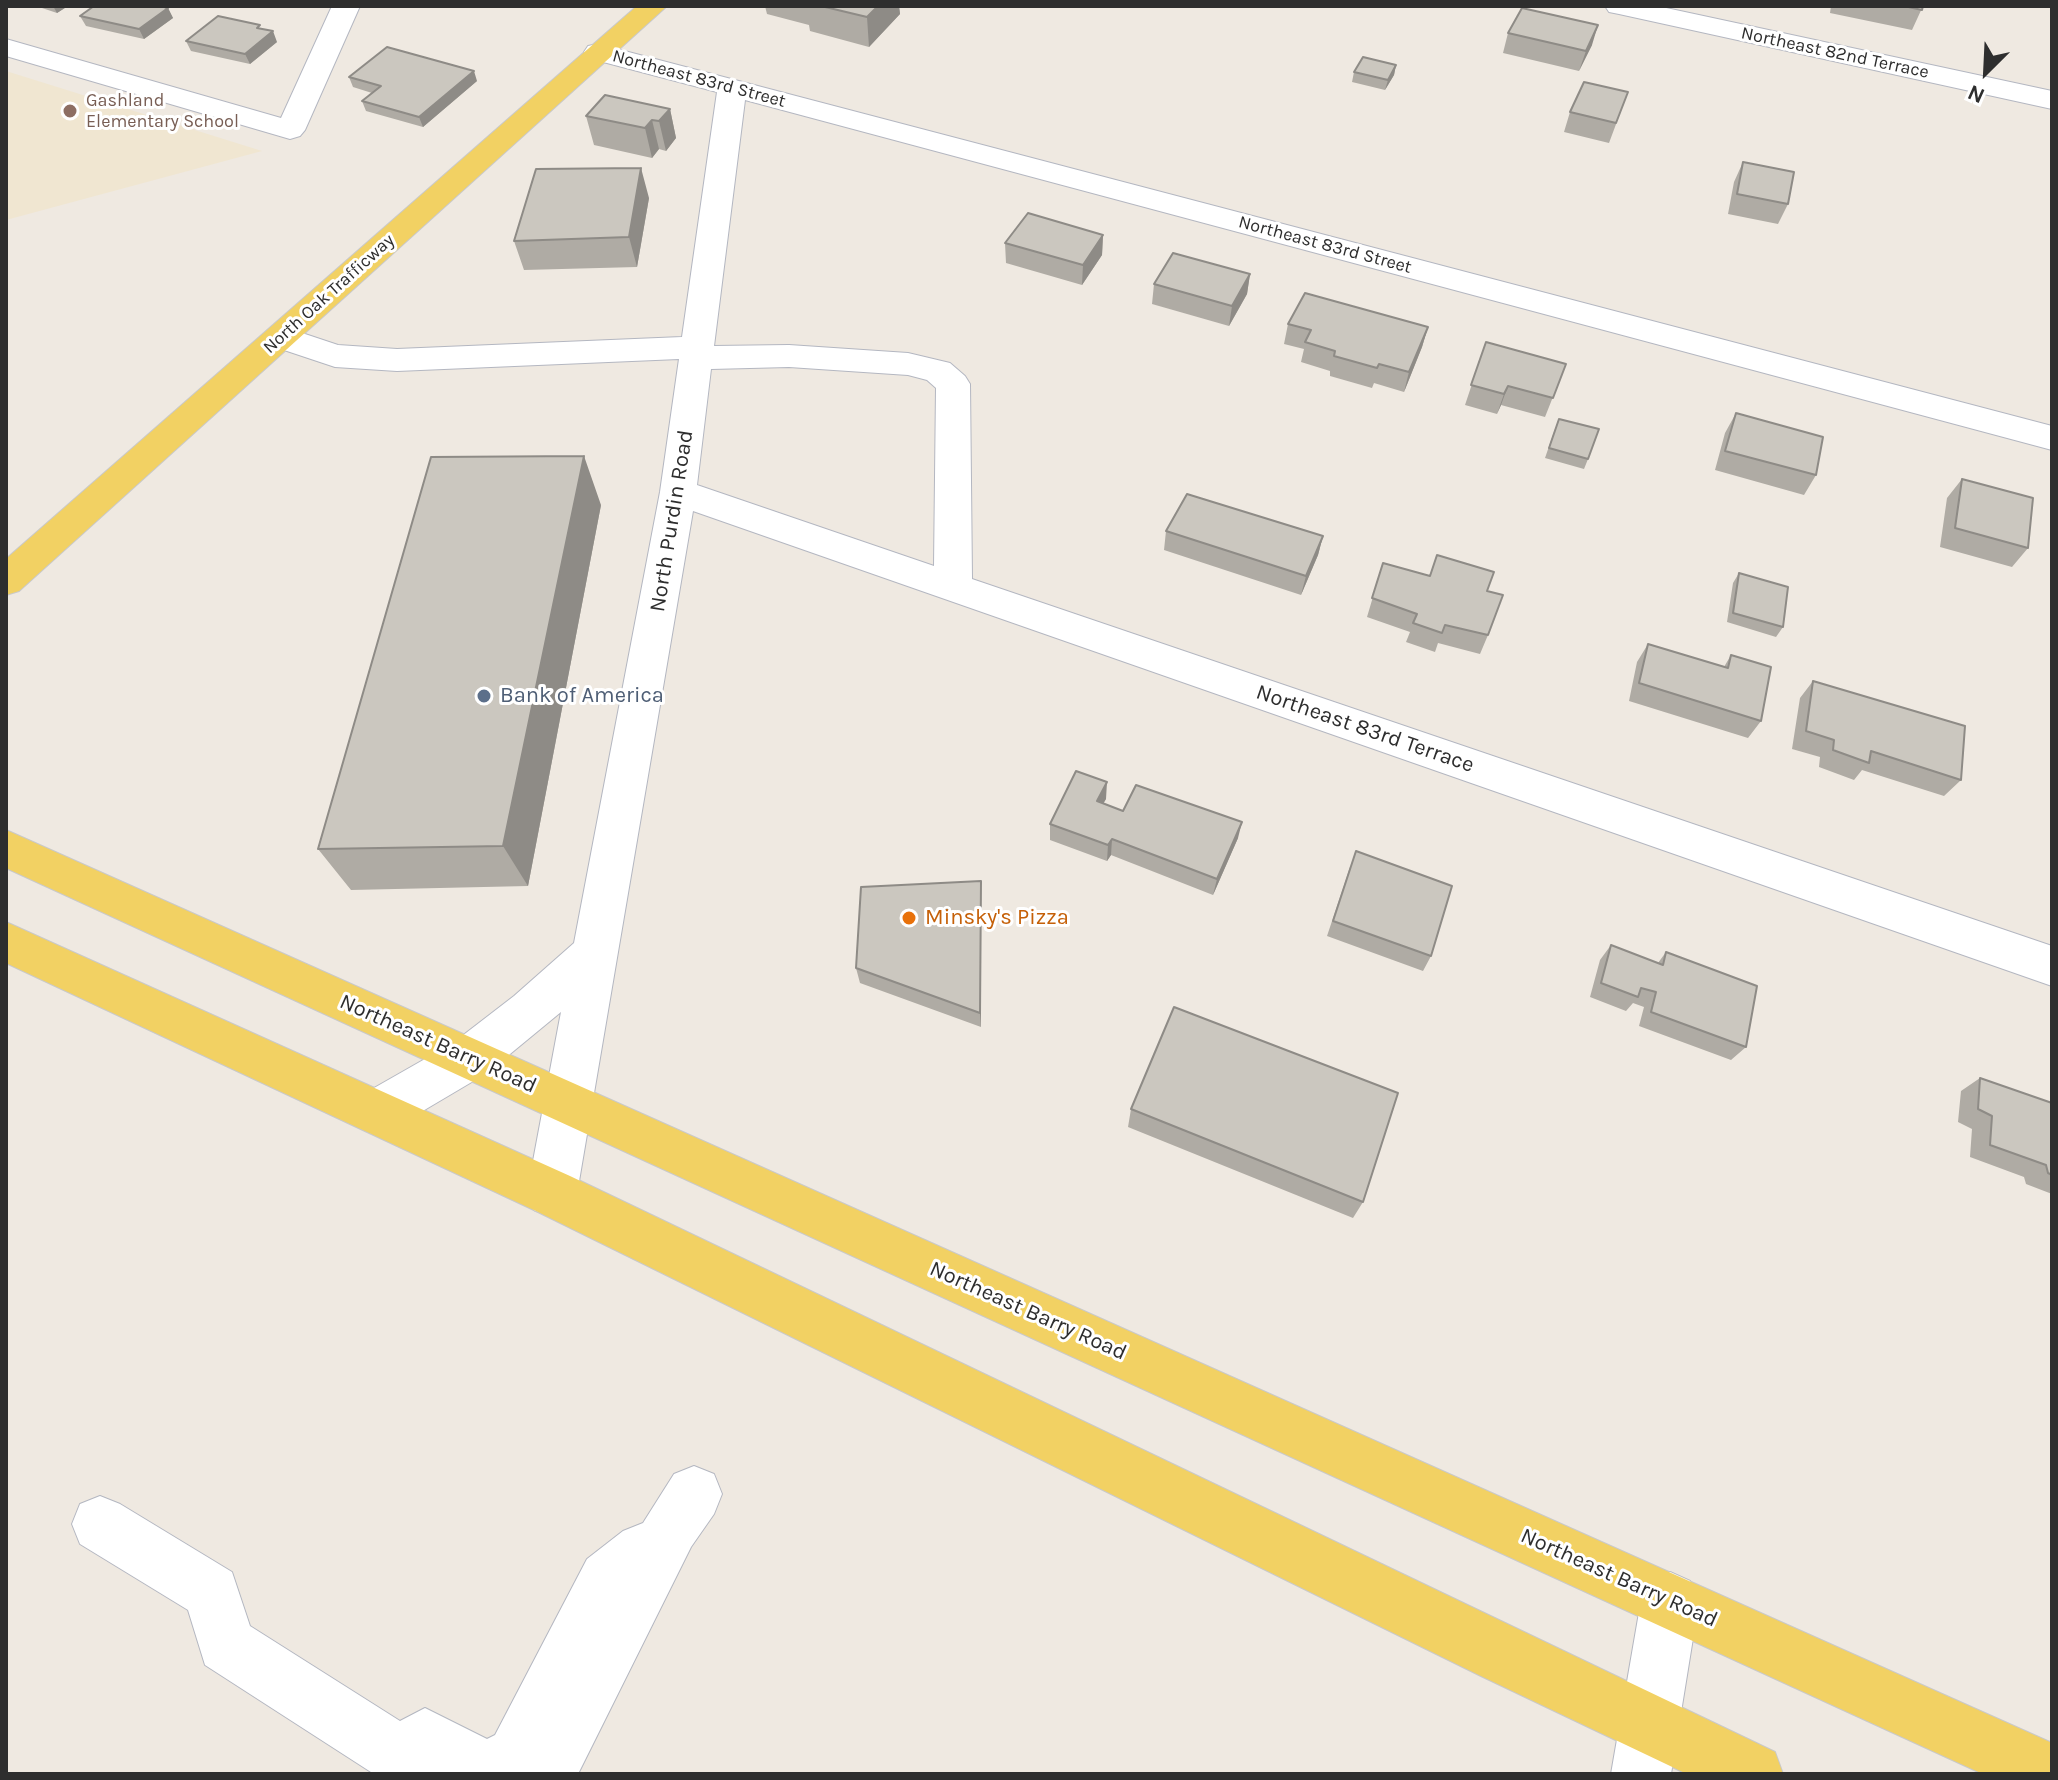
<!DOCTYPE html>
<style>
body{margin:0}
#map{position:relative;width:2058px;height:1780px;overflow:hidden;background:#efe9e1;font-family:Karla,sans-serif}
canvas{display:block}
.frame{position:absolute;inset:0;border:8px solid #2e2e2e;pointer-events:none}
.north{position:absolute;left:1946px;top:32px;width:80px;height:80px;-webkit-text-stroke:6px #fff;paint-order:stroke;rotate:204deg;font-size:22px;font-weight:700;line-height:32px;text-align:center;color:#2e2e2e}
.north::after{content:'';display:block;margin:auto;width:28px;height:36px;background:#2e2e2e;clip-path:polygon(50% 0,100% 100%,50% 72%,0 100%)}
</style>
<div id="map">
<canvas width="2058" height="1780"></canvas>
<div class="frame"></div>
<div class="north">N</div>
</div>
<script>
const ctx = document.querySelector('canvas').getContext('2d');
ctx.lineJoin = 'round';
function fill(path, color) {
  ctx.fillStyle = color;
  ctx.fill(path, 'evenodd');
}
function toPath(rows) {
  const path = new Path2D();
  for (const r of rows) {
    path.moveTo(r[0], r[1]);
    for (let i = 2; i < r.length; i += 2) path.lineTo(r[i], r[i + 1]);
  }
  return path;
}
function stroke(path, color, width, dash) {
  ctx.strokeStyle = color;
  ctx.lineWidth = width;
  ctx.lineCap = dash ? 'butt' : 'round';
  ctx.setLineDash(dash || []);
  ctx.stroke(path);
}
function drawText(font, color, halo, rows, align = 'center') {
  ctx.font = font + ' Karla,sans-serif';
  ctx.lineWidth = 6;
  ctx.setLineDash([]);
  ctx.textBaseline = 'middle';
  ctx.strokeStyle = halo;
  ctx.fillStyle = color;
  for (const [text, x, y, turn = 0] of rows) {
    ctx.save();
    ctx.translate(x, y);
    ctx.rotate((+turn || 0) * Math.PI / 180);
    ctx.textAlign = isNaN(turn) ? turn : align;
    if (halo) ctx.strokeText(text, 0, 0);
    ctx.fillText(text, 0, 0);
    ctx.restore();
  }
}
fill(toPath([
 [6,71,262,151,6,220]
]), '#f0e6d1');
const minor = toPath([
 [332,6,360,6,305,130,300,136,290,139,6,56,6,39,281,118,332,6],
 [1605,6,1657,6,2052,91,2052,109,1619,14,1609,12,1605,6],
 [598,44,2052,426,2052,450,745,100,714,346,789,345,908,353,950,363,965,376,970,384,972,579,2052,946,2052,986,693,511,577,1193,570,1210,552,1217,534,1210,527,1193,561,1012,487,1073,394,1128,377,1135,360,1128,353,1112,360,1096,453,1043,514,996,574,943,660,492,679,359,397,371,335,367,269,345,264,337,269,329,281,326,338,345,397,349,682,337,717,92,588,58,584,52,588,46,598,44],
 [789,367,908,375,927,380,936,388,934,566,697,485,711,369,789,367],
 [694,1466,714,1474,722,1494,714,1514,691,1547,578,1774,374,1774,205,1665,188,1610,80,1544,72,1524,80,1504,100,1496,120,1504,232,1572,250,1626,400,1721,425,1708,487,1739,495,1735,587,1559,623,1531,643,1523,674,1474,694,1466],
 [1670,1572,1690,1581,1699,1601,1671,1774,1611,1774,1641,1601,1650,1581,1670,1572]
]);
const major = toPath([
 [637,6,667,6,19,591,6,595,6,559,637,6],
 [6,830,2052,1743,2052,1774,1983,1774,6,868,6,830],
 [6,922,570,1176,1775,1752,1783,1774,1687,1774,1481,1676,534,1210,6,963,6,922]
]);
stroke(minor, '#b4b7c1', 2);
stroke(major, '#c9c9c9', 2);
fill(minor, '#fff');
fill(major, '#f2d163');
fill(toPath([
 [36,6,68,6,57,13],
 [765,6,899,6,900,14,869,47,810,31,809,25,767,14],
 [1831,6,1923,6,1912,30,1830,13],
 [168,8,173,18,144,39,86,26,80,16],
 [1508,33,1592,45,1579,71,1503,53],
 [186,41,277,42,250,64,191,51],
 [1396,65,1394,75,1385,90,1352,82,1354,72],
 [349,77,477,81,423,127,366,111,362,101,372,93,353,87],
 [1628,92,1609,143,1564,132,1570,112],
 [670,109,676,138,666,151,659,149,652,158,594,145,586,116],
 [1743,162,1788,204,1778,224,1728,214,1734,182],
 [649,198,637,267,524,270,514,241],
 [1103,235,1102,255,1082,285,1006,263,1005,243],
 [1250,274,1247,294,1229,326,1152,304,1154,284],
 [1288,324,1428,327,1422,347,1404,392,1374,383,1372,388,1330,376,1330,371,1301,362,1304,349,1284,344],
 [1486,342,1566,364,1545,417,1501,405,1497,414,1465,405],
 [1736,413,1816,475,1804,495,1715,470,1725,433],
 [1555,429,1588,459,1584,469,1545,458],
 [1962,479,2028,548,2012,567,1940,547,1947,498],
 [601,505,528,886,351,890,318,849],
 [1166,531,1323,536,1318,555,1301,595,1164,550],
 [1383,563,1487,591,1488,635,1480,654,1438,643,1435,652,1406,642,1410,632,1367,617],
 [1739,573,1783,627,1776,637,1727,622,1733,583],
 [1648,644,1724,667,1731,655,1761,721,1748,738,1629,701,1637,662],
 [1813,681,1961,780,1944,796,1862,770,1854,780,1819,767,1820,757,1792,749,1800,698],
 [1106,799,1103,803,1123,811,1238,838,1213,895,1111,855,1107,861,1050,840,1050,824],
 [1350,867,1431,956,1423,971,1327,936],
 [981,897,981,1027,860,983,856,968],
 [1611,945,1658,963,1666,952,1746,1047,1731,1060,1639,1026,1644,1007,1633,1003,1626,1011,1590,997,1600,960],
 [1980,1078,2052,1103,2052,1194,2026,1184,2024,1177,1970,1157,1972,1129,1958,1122,1961,1091],
 [1131,1109,1363,1202,1353,1218,1128,1127]
]), '#afaba4');
fill(toPath([
 [53,6,68,6,57,13],
 [878,6,899,6,900,14,869,47,867,17],
 [168,8,173,18,144,39,139,29],
 [1598,25,1592,45,1579,71,1586,51],
 [273,31,277,42,250,64,245,54],
 [1396,65,1394,75,1385,90,1388,80],
 [474,71,477,81,423,127,419,117],
 [670,109,676,138,666,151,659,121],
 [652,120,659,149,652,158,645,128],
 [641,168,649,198,637,267,629,237],
 [1103,235,1102,255,1082,285,1083,265],
 [1250,274,1247,294,1229,326,1232,306],
 [1428,327,1422,347,1404,392,1409,372],
 [1508,386,1501,405,1497,414,1504,394],
 [584,456,601,505,528,886,503,846],
 [1323,536,1318,555,1301,595,1306,576],
 [1107,782,1106,799,1095,818,1097,801],
 [1242,822,1238,838,1213,895,1217,879],
 [1112,839,1111,855,1107,861,1108,845],
 [981,881,981,1027,980,1013]
]), '#8e8b86');
const building = toPath([
 [94,6,160,6,168,8,139,29,80,16,94,6],
 [821,6,878,6,867,17,821,6],
 [1904,6,1923,6,1922,10,1904,6],
 [1522,8,1598,25,1586,51,1508,33,1522,8],
 [218,16,260,25,257,28,273,31,245,54,186,41,218,16],
 [387,47,474,71,419,117,362,101,381,86,349,77,387,47],
 [1363,57,1396,65,1388,80,1354,72,1363,57],
 [1584,82,1628,92,1616,123,1570,112,1584,82],
 [605,95,670,109,659,121,652,120,645,128,586,116,605,95],
 [1743,162,1794,172,1788,204,1737,194,1743,162],
 [641,168,629,237,514,241,536,169,641,168],
 [1028,213,1103,235,1083,265,1005,243,1028,213],
 [1173,253,1250,274,1232,306,1154,284,1173,253],
 [1305,293,1428,327,1409,372,1379,364,1377,368,1334,356,1335,351,1305,342,1311,330,1288,324,1305,293],
 [1486,342,1566,364,1553,398,1508,386,1504,394,1471,385,1486,342],
 [1736,413,1823,437,1816,475,1725,451,1736,413],
 [1559,419,1599,429,1588,459,1549,448,1559,419],
 [584,456,503,846,318,849,431,457,584,456],
 [1962,479,2033,498,2028,548,1955,528,1962,479],
 [1187,494,1323,536,1306,576,1166,531,1187,494],
 [1437,555,1494,572,1487,591,1503,595,1488,635,1445,625,1442,633,1413,623,1417,614,1372,598,1383,563,1430,576,1437,555],
 [1739,573,1788,587,1783,627,1733,613,1739,573],
 [1648,644,1728,668,1731,655,1771,667,1761,721,1639,683,1648,644],
 [1813,681,1965,726,1961,780,1871,751,1869,763,1833,750,1834,740,1806,731,1813,681],
 [1076,771,1107,782,1097,801,1123,811,1136,785,1242,822,1217,879,1112,839,1108,845,1050,824,1076,771],
 [1356,851,1452,886,1431,956,1333,921,1356,851],
 [981,881,980,1013,856,968,861,887,981,881],
 [1611,945,1663,965,1666,952,1757,986,1746,1047,1651,1012,1656,992,1641,988,1638,997,1601,983,1611,945],
 [1174,1007,1398,1093,1363,1202,1131,1109,1174,1007],
 [1980,1078,2052,1103,2052,1175,2048,1173,2046,1165,1990,1145,1992,1116,1978,1109,1980,1078]
]);
fill(building, '#cbc7bf');
stroke(building, '#8e8b86', 2);
for (const [x, y, r, color] of [
 [70,111,8,"#8d6e63"],
 [484,696,8,"#5c6f8a"],
 [909,918,8,"#e8710a"]
]) {
  const dot = new Path2D();
  dot.arc(x, y, r, 0, 2 * Math.PI);
  ctx.fillStyle = color;
  ctx.fill(dot);
  stroke(dot, '#fff', 3);
}
drawText('18px', '#2e2e2e', '#fff', [
 ["Northeast 82nd Terrace",1835,53,12],
 ["Northeast 83rd Street",699,79,15],
 ["Northeast 83rd Street",1325,245,15],
 ["North Oak Trafficway",329,294,-42]
]);
drawText('18px', '#785e54', '#fff', [
 ["Gashland",86,101],
 ["Elementary School",86,122]
], 'left');
drawText('22px', '#2e2e2e', '#fff', [
 ["North Purdin Road",672,521,-81],
 ["Northeast 83rd Terrace",1365,729,19],
 ["Northeast Barry Road",438,1044,24],
 ["Northeast Barry Road",1028,1311,24],
 ["Northeast Barry Road",1619,1578,24]
]);
drawText('22px', '#4e5e75', '#fff', [
 ["Bank of America",500,696]
], 'left');
drawText('22px', '#c56008', '#fff', [
 ["Minsky's Pizza",925,918]
], 'left');
</script>
